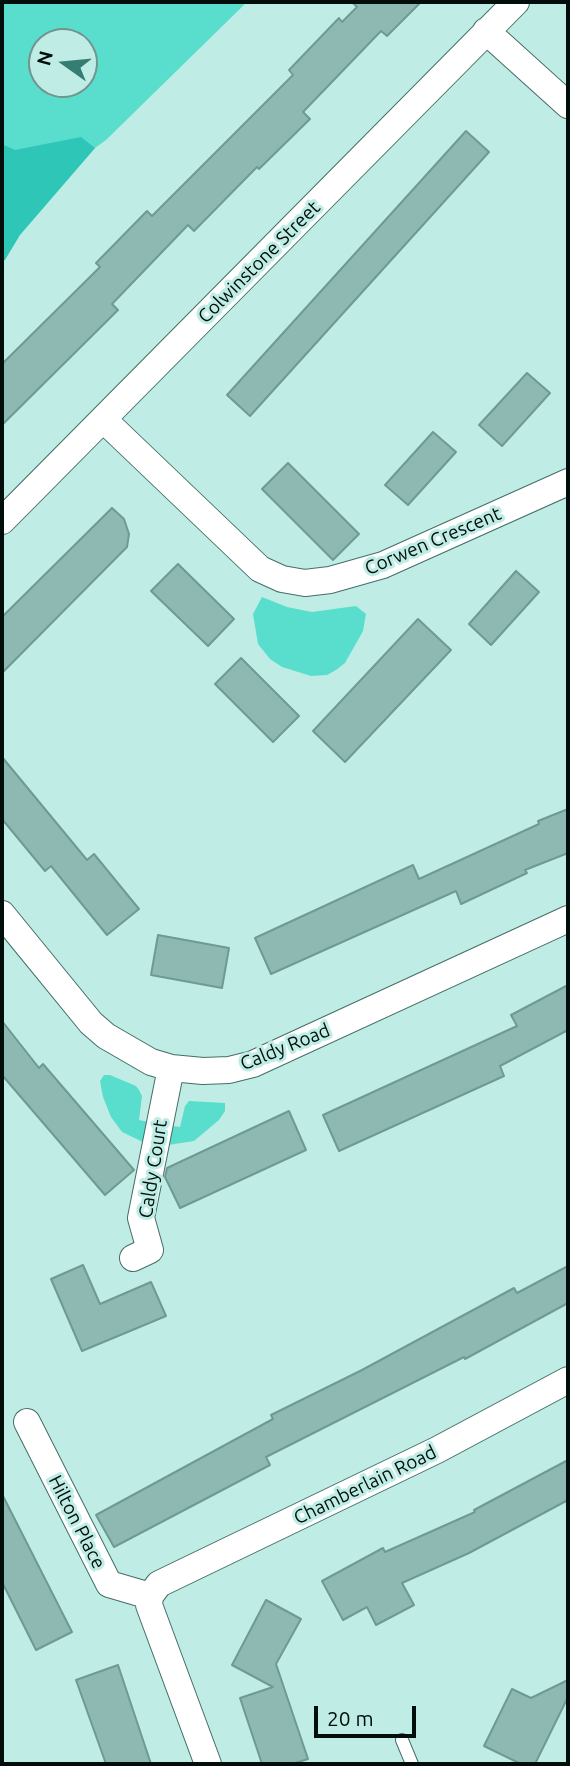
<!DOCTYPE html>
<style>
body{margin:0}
#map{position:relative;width:570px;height:1766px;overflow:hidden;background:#bfede5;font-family:Ubuntu,sans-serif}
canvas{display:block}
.frame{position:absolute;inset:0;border:4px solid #010e0c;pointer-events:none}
.north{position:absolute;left:28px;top:28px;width:70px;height:70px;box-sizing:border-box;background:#bfede5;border:2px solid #73948e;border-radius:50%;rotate:285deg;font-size:19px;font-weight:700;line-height:28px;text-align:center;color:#010e0c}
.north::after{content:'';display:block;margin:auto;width:24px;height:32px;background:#357c73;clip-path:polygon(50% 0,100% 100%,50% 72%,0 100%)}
.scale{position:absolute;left:314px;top:1706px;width:102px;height:32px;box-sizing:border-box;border:4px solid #010e0c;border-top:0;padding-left:9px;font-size:21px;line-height:24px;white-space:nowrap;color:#010e0c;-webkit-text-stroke:5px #bfede5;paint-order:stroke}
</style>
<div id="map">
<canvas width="570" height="1766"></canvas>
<div class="frame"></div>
<div class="north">N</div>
<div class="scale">20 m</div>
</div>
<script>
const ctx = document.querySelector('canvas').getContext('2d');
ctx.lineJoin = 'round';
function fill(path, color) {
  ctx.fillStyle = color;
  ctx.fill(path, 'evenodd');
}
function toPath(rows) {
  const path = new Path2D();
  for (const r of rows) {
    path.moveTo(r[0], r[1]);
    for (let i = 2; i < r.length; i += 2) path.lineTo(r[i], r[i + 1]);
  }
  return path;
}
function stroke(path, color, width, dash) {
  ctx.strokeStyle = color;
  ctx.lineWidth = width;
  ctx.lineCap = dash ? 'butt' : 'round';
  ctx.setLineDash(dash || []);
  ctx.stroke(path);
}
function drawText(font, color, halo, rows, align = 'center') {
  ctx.font = font + ' Ubuntu,sans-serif';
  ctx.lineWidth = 6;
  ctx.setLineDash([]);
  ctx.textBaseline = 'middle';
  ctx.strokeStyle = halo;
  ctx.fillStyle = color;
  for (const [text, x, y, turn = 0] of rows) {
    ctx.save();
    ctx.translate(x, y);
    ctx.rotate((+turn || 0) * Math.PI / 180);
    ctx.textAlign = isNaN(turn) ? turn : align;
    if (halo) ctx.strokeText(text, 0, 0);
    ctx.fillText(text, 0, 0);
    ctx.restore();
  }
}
fill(toPath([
 [2,2,247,2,106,140,95,148,9,247,2,242],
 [42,42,84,42,84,84,42,84],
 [262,597,287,607,312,612,356,606,366,614,363,631,345,663,336,670,327,675,311,676,282,667,270,659,258,644,253,614],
 [104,1075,110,1075,136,1086,139,1090,142,1096,139,1120,149,1122,145,1143,122,1132,111,1117,103,1097,100,1081],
 [189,1101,225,1103,225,1111,219,1120,194,1141,168,1145,172,1126,180,1127,185,1106]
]), '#59dece');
fill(toPath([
 [81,137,95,148,20,235,5,260,2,261,2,144,15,150]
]), '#2ec6b6');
const building = toPath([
 [352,2,421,2,387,36,381,31,303,112,310,119,259,169,257,167,194,231,188,225,112,304,118,310,2,425,2,364,100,267,96,263,147,211,152,216,293,75,289,70,339,18,342,22,357,7,352,2],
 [466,131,489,152,250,416,227,395,466,131],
 [527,373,550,393,502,446,479,425,527,373],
 [433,432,456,452,408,505,385,485,433,432],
 [288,463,359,534,333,560,262,489,288,463],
 [112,508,124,519,129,534,127,547,2,673,2,617,112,508],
 [178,564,234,619,208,646,151,591,178,564],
 [516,571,539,592,491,645,469,624,516,571],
 [418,619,451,650,345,762,313,731,418,619],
 [241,658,299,716,273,742,215,684,241,658],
 [2,757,87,860,94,854,139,909,107,935,51,866,45,871,2,819,2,757],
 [568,809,568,853,525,870,527,873,461,904,456,891,271,974,255,938,413,865,419,879,539,824,538,821,568,809],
 [158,935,229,948,222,988,151,975,158,935],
 [568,985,568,1030,500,1066,504,1076,339,1151,323,1115,517,1026,511,1015,568,985],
 [2,1021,39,1068,43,1064,134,1170,105,1195,2,1075,2,1021],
 [289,1111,306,1150,180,1208,165,1177,167,1168,289,1111],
 [83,1265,100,1304,151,1282,166,1316,82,1351,51,1279,83,1265],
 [568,1266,568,1303,465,1359,464,1357,266,1457,270,1465,114,1547,96,1515,273,1419,271,1415,362,1370,514,1288,517,1293,568,1266],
 [568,1460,568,1500,469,1553,402,1583,414,1605,376,1625,367,1607,343,1620,322,1581,383,1548,385,1552,475,1512,474,1510,568,1460],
 [2,1494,72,1632,36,1650,2,1582,2,1494],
 [266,1600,301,1619,276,1664,308,1759,292,1764,262,1764,240,1698,273,1687,232,1665,266,1600],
 [118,1665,151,1764,106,1764,76,1680,118,1665],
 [568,1680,568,1697,535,1764,521,1764,484,1746,512,1689,531,1698,568,1680]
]);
fill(building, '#8db9b2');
stroke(building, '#6f9a94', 2);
const service = toPath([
 [402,1740,412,1764]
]);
const minor = toPath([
 [486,31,568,105],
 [104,420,260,569,282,579,305,583,330,580,383,565,568,482],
 [2,521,516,2],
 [2,914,91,1023,106,1036,151,1062,171,1068,203,1071,229,1070,253,1064,568,919],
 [133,1258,150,1250,141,1218,171,1068],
 [27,1422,109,1584,150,1596],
 [208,1764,149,1605,150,1596,159,1584,437,1450,568,1380]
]);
stroke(service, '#446e67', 14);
stroke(minor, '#446e67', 28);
stroke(service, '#fff', 12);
stroke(minor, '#fff', 26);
drawText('19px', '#010e0c', '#bfede5', [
 ["Colwinstone Street",259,262,-45],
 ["Corwen Crescent",433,541,-23],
 ["Caldy Road",285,1047,-22],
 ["Caldy Court",153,1169,-81],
 ["Chamberlain Road",365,1485,-26],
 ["Hilton Place",77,1522,63]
]);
</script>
